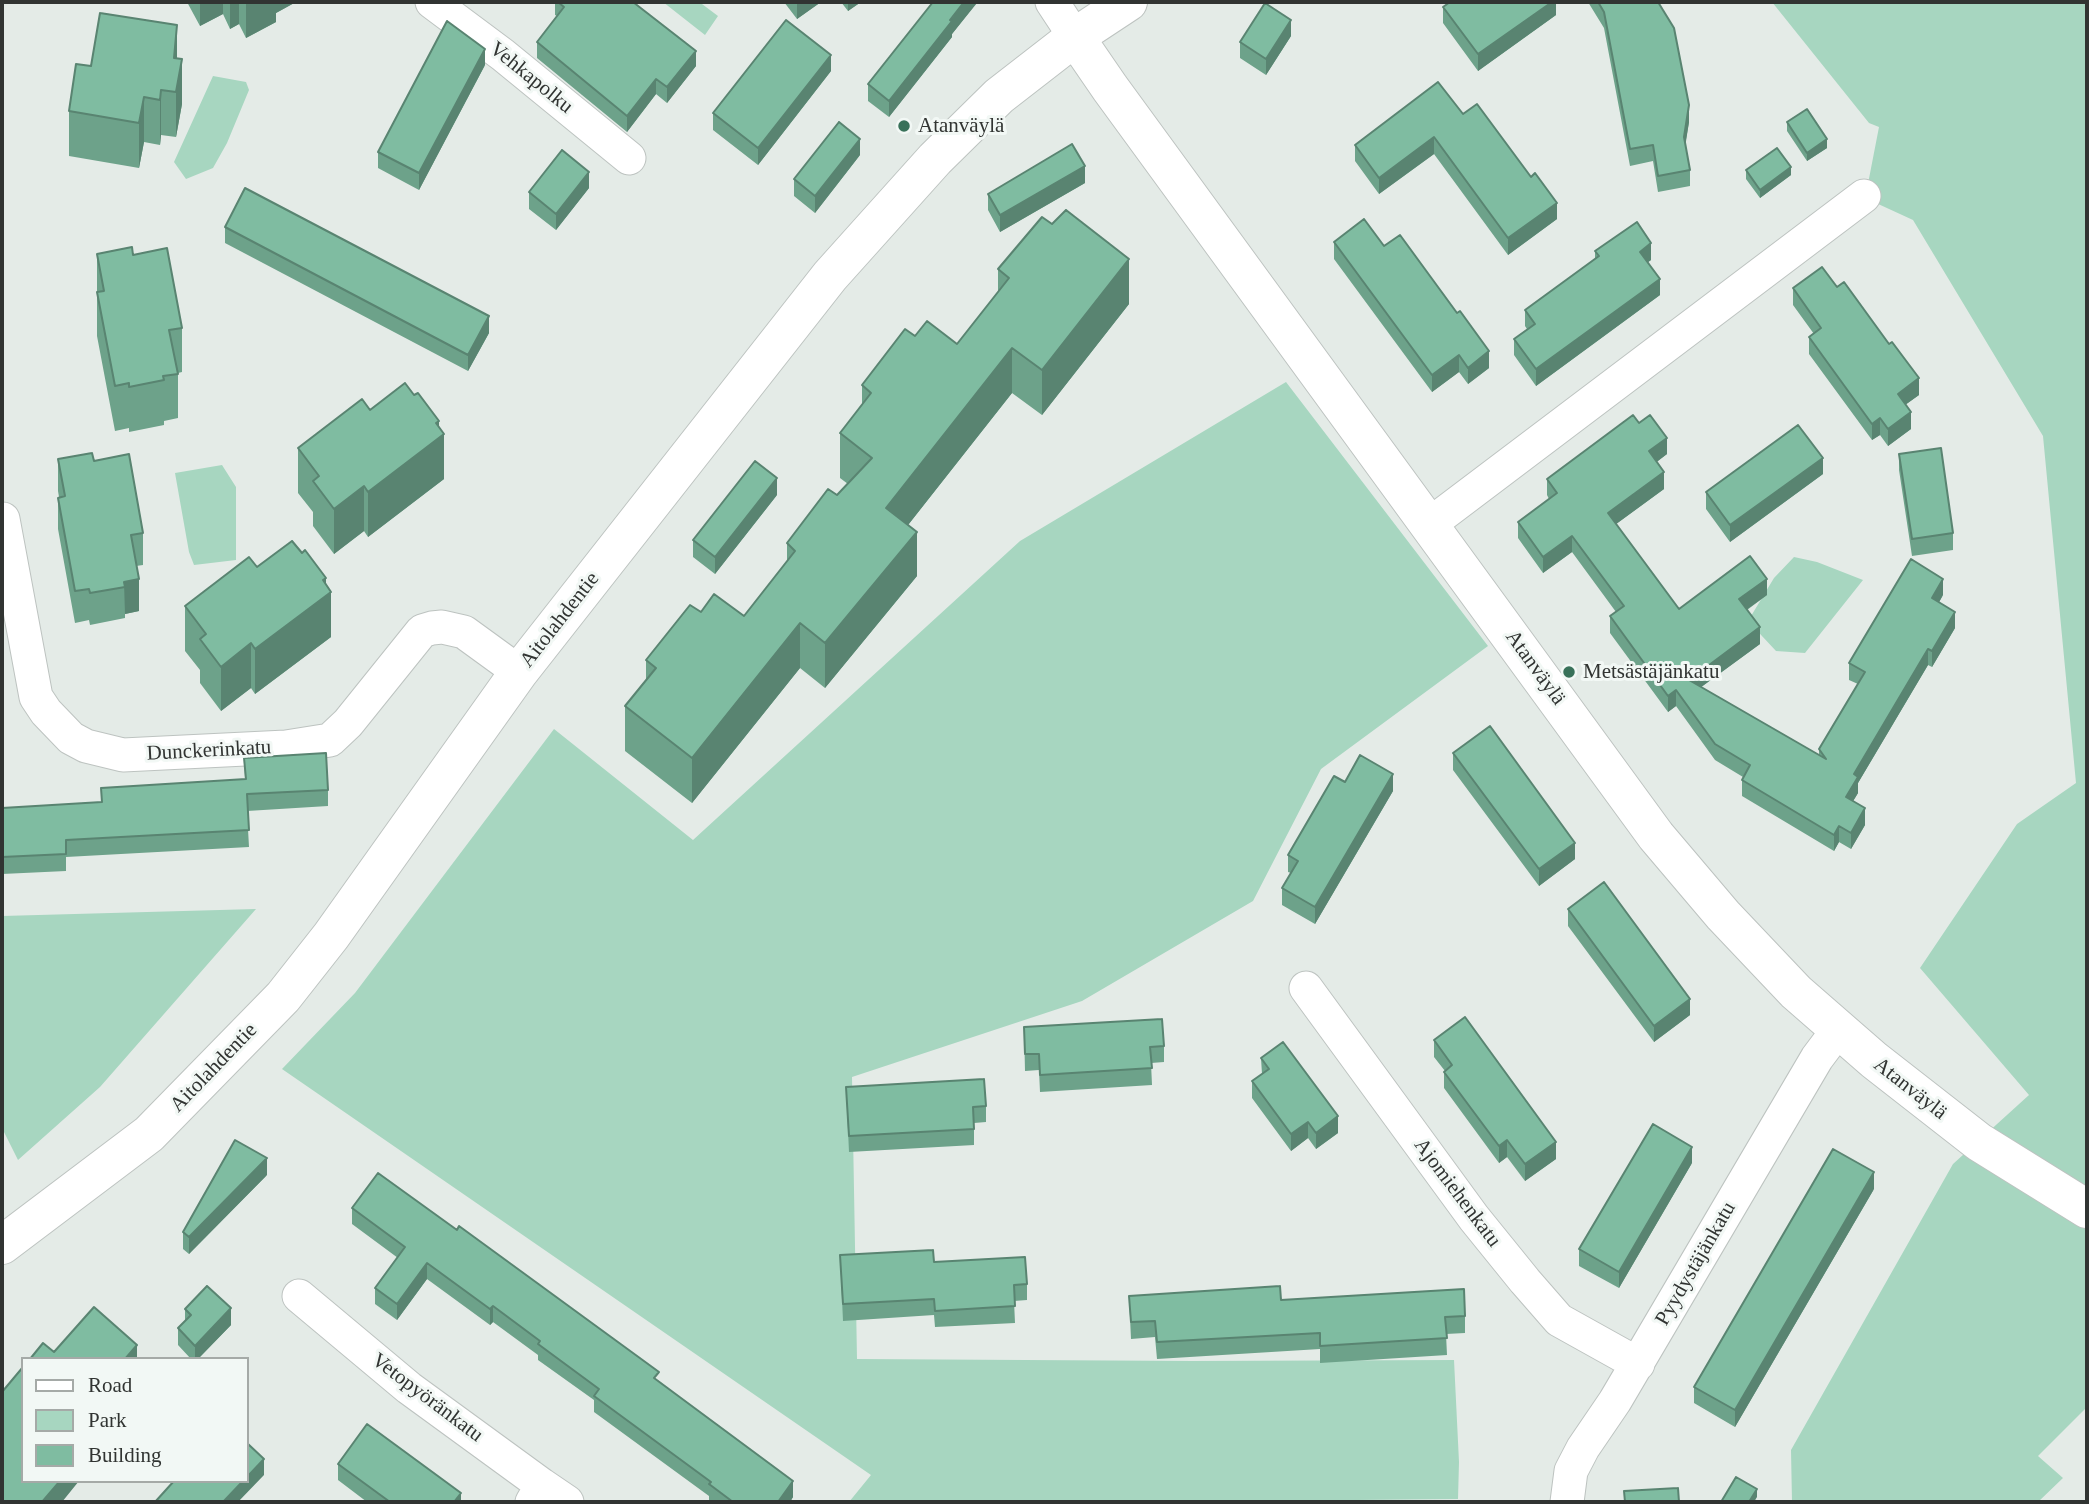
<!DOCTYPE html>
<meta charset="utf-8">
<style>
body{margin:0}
#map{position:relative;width:2089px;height:1504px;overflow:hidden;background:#e4ebe7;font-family:Georgia,serif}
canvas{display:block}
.frame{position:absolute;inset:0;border:4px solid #313432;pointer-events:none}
.legend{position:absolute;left:21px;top:1357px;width:228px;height:126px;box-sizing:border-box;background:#f2f8f5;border:2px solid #a5aaa7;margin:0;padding:9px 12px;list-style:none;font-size:21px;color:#313432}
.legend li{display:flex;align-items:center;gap:14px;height:35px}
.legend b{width:35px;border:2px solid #a5aaa7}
</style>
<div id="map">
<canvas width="2089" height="1504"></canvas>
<div class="frame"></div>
<ul class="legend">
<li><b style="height:9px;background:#fff"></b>Road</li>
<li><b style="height:19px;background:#a7d6c0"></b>Park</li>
<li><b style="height:19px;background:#7fbca1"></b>Building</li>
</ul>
</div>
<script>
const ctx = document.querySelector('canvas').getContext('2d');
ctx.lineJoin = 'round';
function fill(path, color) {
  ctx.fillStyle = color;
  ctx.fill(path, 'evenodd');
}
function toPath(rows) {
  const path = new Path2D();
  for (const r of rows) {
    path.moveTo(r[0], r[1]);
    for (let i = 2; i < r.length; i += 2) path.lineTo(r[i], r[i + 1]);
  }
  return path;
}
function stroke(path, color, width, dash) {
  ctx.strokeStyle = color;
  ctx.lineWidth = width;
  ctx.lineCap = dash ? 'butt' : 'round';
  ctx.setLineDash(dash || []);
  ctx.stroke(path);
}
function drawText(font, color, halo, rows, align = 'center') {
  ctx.font = font + ' Georgia,serif';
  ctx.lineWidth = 6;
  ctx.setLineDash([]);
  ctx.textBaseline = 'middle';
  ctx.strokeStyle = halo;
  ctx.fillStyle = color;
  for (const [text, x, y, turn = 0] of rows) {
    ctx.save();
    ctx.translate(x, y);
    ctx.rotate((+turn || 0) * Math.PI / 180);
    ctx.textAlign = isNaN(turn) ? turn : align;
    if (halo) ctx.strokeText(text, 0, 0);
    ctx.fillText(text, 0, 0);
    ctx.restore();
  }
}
fill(toPath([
 [663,2,702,2,702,4,718,16,705,35],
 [1772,2,2087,2,2087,1407,2038,1456,2063,1478,2038,1502,1792,1502,1791,1450,1953,1164,2029,1095,1920,968,2017,824,2076,783,2043,436,1913,220,1876,203,1866,194,1879,127,1869,123],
 [213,76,246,82,249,90,227,143,213,168,186,179,174,162],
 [1286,382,1488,646,1321,769,1253,901,1082,1001,852,1077,857,1359,1193,1361,1454,1360,1459,1462,1458,1499,1358,1500,1357,1502,849,1502,871,1475,282,1069,355,993,554,729,693,840,1020,541],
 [222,465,236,487,236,560,194,565,189,552,175,473],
 [1794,557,1817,562,1863,580,1805,653,1776,651,1748,621,1774,578],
 [256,909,100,1087,18,1160,2,1128,2,916]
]), '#a7d6c0');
const minor = toPath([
 [432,2,503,55,629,158],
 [1052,2,1075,37],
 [3,519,36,697,46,712,71,738,86,746,123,755,286,747,330,740,348,723,422,631,432,628,442,627,464,632,519,672],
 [1430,524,1864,196],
 [1306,988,1474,1218,1525,1281,1559,1320,1638,1364],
 [299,1296,409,1388,542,1485,532,1502],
 [542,1485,567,1502],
 [1567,1502,1571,1471,1583,1448,1615,1401,1817,1058,1838,1030]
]);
const tertiary = toPath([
 [1075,37,1110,88,1656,836,1723,915,1796,992,1874,1060,1979,1142,2087,1209]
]);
const secondary = toPath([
 [2,1245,149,1134,283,997,331,936,519,672,830,276,935,159,999,96,1075,37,1128,2]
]);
stroke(minor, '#bdc3c0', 35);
stroke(tertiary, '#bdc3c0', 40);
stroke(secondary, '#bdc3c0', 40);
stroke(minor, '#fff', 33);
stroke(tertiary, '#fff', 38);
stroke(secondary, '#fff', 38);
fill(toPath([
 [187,2,296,2,276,13,276,22,246,38,239,24,230,29,223,14,200,26],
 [555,2,633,2,696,66,667,103,656,94,627,132,537,58,537,42,557,16,555,15],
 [784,2,821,2,797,19],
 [841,2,861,2,848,11],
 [977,2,952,34,952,37,889,117,868,101,868,84],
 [1556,2,1556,15,1478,71,1443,23,1443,7],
 [1588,2,1658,2,1689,122,1685,145,1690,170,1690,186,1658,192,1653,161,1630,166,1604,28],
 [1291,36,1266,75,1240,58,1240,42],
 [177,59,182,104,176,137,161,135,160,145,144,142,139,168,69,156,69,111,91,66],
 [485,65,419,190,378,168,378,152],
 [831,71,758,165,713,130,713,113],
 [1463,114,1557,219,1508,255,1434,154,1379,194,1355,161,1355,145],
 [1787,122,1827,148,1807,161,1787,131],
 [860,155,815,213,794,196,794,179],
 [1746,170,1791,175,1760,198,1746,179],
 [1085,183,1000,232,988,210,988,194],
 [589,188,556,230,529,209,529,192],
 [225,227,489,333,468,371,225,243],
 [1334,242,1384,246,1489,368,1468,384,1459,372,1432,392,1334,259],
 [1595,251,1651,260,1648,262,1660,295,1536,386,1514,355,1514,339,1527,329,1525,326,1525,310,1595,259],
 [97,254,133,255,182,328,182,372,178,373,178,418,164,421,164,425,129,432,129,428,115,431,97,336],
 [998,269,1129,304,1042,415,1012,393,908,525,917,576,825,688,800,668,692,803,625,751,625,706,646,680,646,660,701,612,744,616,787,562,787,543,848,484,840,478,840,433,862,406,862,385,915,336,957,344,998,293],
 [1793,288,1919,395,1905,405,1911,429,1888,446,1880,435,1872,440,1809,354,1809,337,1814,334,1793,305],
 [370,410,439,428,444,479,368,537,364,531,334,554,313,526,313,512,298,493,298,448],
 [1639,423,1667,454,1656,462,1664,489,1616,524,1679,609,1767,595,1747,610,1760,644,1701,687,1819,755,1819,749,1858,684,1849,680,1849,663,1943,595,1939,602,1955,628,1932,667,1928,665,1858,783,1858,793,1853,801,1865,825,1851,849,1839,842,1834,851,1742,796,1742,780,1743,777,1715,760,1676,706,1668,712,1610,633,1610,616,1616,612,1572,552,1543,573,1518,538,1518,522,1549,499,1547,495,1547,479],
 [1899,454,1953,533,1953,550,1912,556,1899,470],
 [58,459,94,461,143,533,143,565,136,566,139,611,125,614,125,618,90,625,89,620,75,623,58,529,58,498,59,497,58,491],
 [1823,474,1730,542,1706,509,1706,492],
 [777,495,715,574,693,557,693,540],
 [257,567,326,585,331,637,255,694,251,688,221,711,200,683,200,670,185,651,185,606],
 [1453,753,1575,859,1539,886,1453,770],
 [244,758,328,790,328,806,247,811,249,847,66,857,66,871,2,874,2,808,101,802,101,788,245,780],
 [1345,782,1393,791,1315,924,1282,905,1282,888,1291,873,1288,872,1288,855],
 [1568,909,1690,1015,1654,1042,1568,926],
 [1024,1027,1164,1046,1164,1062,1151,1063,1152,1085,1040,1092,1039,1070,1025,1071],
 [1434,1040,1556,1159,1525,1181,1507,1157,1499,1163,1444,1088,1444,1072,1445,1071,1434,1057],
 [1261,1058,1338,1133,1316,1149,1308,1138,1291,1151,1252,1098,1252,1081,1262,1074],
 [846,1087,986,1106,986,1122,974,1123,974,1145,849,1152],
 [1692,1163,1619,1288,1579,1266,1579,1249],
 [267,1175,189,1254,183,1249,183,1232],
 [1874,1189,1735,1427,1694,1403,1694,1387],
 [352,1208,659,1381,793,1497,790,1502,712,1502,709,1500,709,1496,594,1412,594,1400,538,1360,538,1355,493,1322,490,1325,427,1279,397,1320,375,1304,375,1288,398,1258,352,1224],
 [840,1255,934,1262,1027,1284,1027,1300,1014,1301,1015,1323,935,1327,934,1315,843,1321],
 [1129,1296,1281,1300,1465,1316,1465,1333,1446,1334,1447,1355,1320,1363,1320,1349,1157,1359,1155,1337,1131,1339],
 [185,1309,231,1325,198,1359,191,1359,178,1345,178,1328,185,1321],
 [338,1464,461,1502,367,1502,338,1480]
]), '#6da28a');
fill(toPath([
 [200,2,223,2,223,14,200,26],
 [230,2,239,2,239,24,230,29],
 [246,2,296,2,276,13,276,22,246,38],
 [799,2,821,2,797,19,797,3],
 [848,2,861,2,848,11],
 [964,2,977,2,977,3,952,34,952,37,889,117,889,101],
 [1552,2,1556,2,1556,15,1478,71,1478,54],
 [1291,20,1291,36,1266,75,1266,59],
 [177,25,177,70,174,58],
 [485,49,485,65,419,190,419,173],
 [696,51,696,66,667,103,667,87],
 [831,55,831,71,758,165,758,148],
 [182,59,182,104,176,137,176,92],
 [656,79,656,94,627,132,627,116],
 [161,90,161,135,160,145,160,100],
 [144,97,144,142,139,168,139,123],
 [1689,105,1689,122,1684,154,1684,137],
 [1434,137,1434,154,1379,194,1379,178],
 [860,139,860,155,815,213,815,196],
 [1827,139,1827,148,1807,161,1807,153],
 [1085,166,1085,183,1000,232,1000,215],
 [1791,167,1791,175,1760,198,1760,190],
 [589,172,589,188,556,230,556,214],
 [1557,203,1557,219,1508,255,1508,238],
 [1651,243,1651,260,1640,268,1640,252],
 [1129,259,1129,304,1042,415,1042,370],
 [1660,279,1660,295,1536,386,1536,369],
 [489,316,489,333,468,371,468,355],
 [1012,348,1012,393,886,553,886,508],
 [1489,351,1489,368,1468,384,1468,368],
 [1459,355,1459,372,1432,392,1432,375],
 [1919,378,1919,395,1898,410,1898,394],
 [1911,412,1911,429,1888,446,1888,429],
 [1880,418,1880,435,1872,440,1872,424],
 [439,421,439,438,444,434,444,479,368,537,368,492],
 [1667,438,1667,454,1649,468,1649,451],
 [1823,458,1823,474,1730,542,1730,525],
 [1664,472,1664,489,1608,530,1608,513],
 [777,478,777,495,715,574,715,557],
 [364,486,364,531,334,554,334,509],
 [917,532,917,576,825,688,825,643],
 [1572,536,1572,552,1543,573,1543,557],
 [326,578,326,596,331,592,331,637,255,694,255,649],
 [139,579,139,611,125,614,124,582],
 [1767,579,1767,595,1739,615,1739,599],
 [1943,579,1943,595,1932,615,1932,598],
 [1955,612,1955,628,1932,667,1932,651],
 [800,623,800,668,692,803,692,758],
 [1760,627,1760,644,1689,696,1689,680],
 [251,643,251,688,221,711,221,667],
 [1928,649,1928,665,1858,783,1858,793,1846,813,1846,797,1854,774],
 [1676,690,1676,706,1668,712,1668,696],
 [1393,774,1393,791,1315,924,1315,907],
 [1865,808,1865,825,1851,849,1851,833],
 [1839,826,1839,842,1834,851,1834,835],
 [1575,843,1575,859,1539,886,1539,869],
 [1690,999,1690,1015,1654,1042,1654,1026],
 [1338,1116,1338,1133,1316,1149,1316,1133],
 [1308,1122,1308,1138,1291,1151,1291,1134],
 [1507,1140,1507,1157,1499,1163,1499,1146],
 [1556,1142,1556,1159,1525,1181,1525,1164],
 [1692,1147,1692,1163,1619,1288,1619,1272],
 [267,1158,267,1175,189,1254,189,1237],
 [1874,1172,1874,1189,1735,1427,1735,1410],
 [427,1263,427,1279,397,1320,397,1304],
 [493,1306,493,1322,490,1325,490,1309],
 [231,1308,231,1325,198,1359,195,1359,195,1346],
 [137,1345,137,1359,125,1359],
 [264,1459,264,1475,238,1502,223,1502,243,1481,247,1481,247,1477],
 [60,1481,79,1481,62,1502,42,1502],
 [793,1481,793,1497,790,1502,778,1502],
 [1757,1489,1757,1497,1754,1502,1749,1502],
 [461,1493,461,1502,454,1502]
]), '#598471');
const building = toPath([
 [558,2,633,2,696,51,667,87,656,79,627,116,537,42,564,7,558,2],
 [933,2,964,2,950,20,952,21,889,101,868,84,933,2],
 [1450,2,1552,2,1478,54,1443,7,1450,2],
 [1598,2,1658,2,1674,28,1689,105,1684,137,1690,170,1658,176,1653,145,1630,149,1604,12,1598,2],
 [1265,3,1291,20,1266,59,1240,42,1265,3],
 [100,13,177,25,174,58,182,59,176,92,161,90,160,100,144,97,139,123,69,111,76,64,91,66,100,13],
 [786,20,831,55,758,148,713,113,786,20],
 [447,21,485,49,419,173,378,152,447,21],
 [1438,82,1463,114,1477,104,1531,177,1535,173,1557,203,1508,238,1434,137,1379,178,1355,145,1438,82],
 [1807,109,1827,139,1807,153,1787,122,1807,109],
 [839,122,860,139,815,196,794,179,839,122],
 [1072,144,1085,166,1000,215,988,194,1072,144],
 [1777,148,1791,167,1760,190,1746,170,1777,148],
 [562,150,589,172,556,214,529,192,562,150],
 [245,188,489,316,468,355,225,227,245,188],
 [1066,210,1129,259,1042,370,1012,348,886,508,917,532,825,643,800,623,692,758,625,706,656,668,646,660,690,605,701,612,714,594,744,616,795,551,787,543,828,489,837,495,872,458,840,433,871,393,862,385,905,329,915,336,927,321,957,344,1009,278,998,269,1042,217,1052,224,1066,210],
 [1364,219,1384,246,1400,235,1457,313,1460,311,1489,351,1468,368,1459,355,1432,375,1334,242,1364,219],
 [1637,222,1651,243,1640,252,1660,279,1536,369,1514,339,1535,324,1525,310,1599,256,1595,251,1637,222],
 [132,247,133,255,167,248,182,328,169,330,178,374,163,376,164,380,129,387,129,383,115,386,97,292,104,291,97,254,132,247],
 [1822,267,1837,287,1844,282,1889,344,1892,342,1919,378,1898,394,1911,412,1888,429,1880,418,1872,424,1809,337,1821,328,1793,288,1822,267],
 [405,383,414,395,418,393,439,421,436,423,444,434,368,492,364,486,334,509,313,481,319,476,298,448,362,399,370,410,405,383],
 [1633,415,1639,423,1650,415,1667,438,1649,451,1664,472,1608,513,1679,609,1750,556,1767,579,1739,599,1760,627,1689,680,1826,759,1819,749,1865,672,1849,663,1911,559,1943,579,1932,598,1955,612,1932,651,1928,649,1854,774,1858,777,1846,797,1865,808,1851,833,1839,826,1834,835,1742,780,1750,765,1715,744,1676,690,1668,696,1610,616,1624,606,1572,536,1543,557,1518,522,1557,493,1547,479,1633,415],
 [1798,425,1823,458,1730,525,1706,492,1798,425],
 [1941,448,1953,533,1912,539,1899,454,1941,448],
 [92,453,94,461,129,454,143,533,131,535,139,579,124,582,125,587,90,593,89,589,75,591,58,498,65,496,58,459,92,453],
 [755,461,777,478,715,557,693,540,755,461],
 [292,541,302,553,305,550,326,578,323,580,331,592,255,649,251,643,221,667,200,639,206,634,185,606,249,557,257,567,292,541],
 [1490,726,1575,843,1539,869,1453,753,1490,726],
 [326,753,328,790,247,794,249,830,66,840,66,854,2,857,2,808,102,802,101,788,246,779,244,758,326,753],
 [1360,755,1393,774,1315,907,1282,888,1298,861,1288,855,1334,776,1345,782,1360,755],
 [1604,882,1690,999,1654,1026,1568,909,1604,882],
 [1465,1017,1556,1142,1525,1164,1507,1140,1499,1146,1444,1072,1452,1065,1434,1040,1465,1017],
 [1162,1019,1164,1046,1150,1047,1152,1068,1040,1075,1039,1054,1025,1054,1024,1027,1162,1019],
 [1283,1042,1338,1116,1316,1133,1308,1122,1291,1134,1252,1081,1269,1069,1261,1058,1283,1042],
 [984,1079,986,1106,973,1107,974,1129,849,1136,846,1087,984,1079],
 [1653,1124,1692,1147,1619,1272,1579,1249,1653,1124],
 [235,1140,267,1158,189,1237,183,1232,235,1140],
 [1833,1149,1874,1172,1735,1410,1694,1387,1833,1149],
 [378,1173,457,1230,459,1226,659,1372,654,1378,793,1481,778,1502,733,1502,709,1484,711,1482,594,1396,599,1389,538,1344,540,1341,493,1306,490,1309,427,1263,397,1304,375,1288,405,1247,352,1208,378,1173],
 [933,1250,934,1262,1025,1257,1027,1284,1014,1285,1015,1306,935,1311,934,1299,843,1304,840,1255,933,1250],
 [207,1286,231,1308,195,1346,178,1328,191,1315,185,1309,207,1286],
 [1280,1286,1281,1300,1464,1289,1465,1316,1445,1317,1447,1338,1320,1346,1320,1333,1157,1342,1155,1321,1131,1322,1129,1296,1280,1286],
 [94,1307,137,1345,125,1359,30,1359,43,1343,54,1352,94,1307],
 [23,1367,23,1481,60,1481,42,1502,2,1502,2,1392,23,1367],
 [367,1424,461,1493,454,1502,390,1502,338,1464,367,1424],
 [247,1443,264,1459,247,1477,247,1443],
 [1736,1477,1757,1489,1749,1502,1721,1502,1736,1477],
 [174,1481,243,1481,223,1502,155,1502,174,1481],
 [1678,1488,1679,1502,1625,1502,1624,1491,1678,1488]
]);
fill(building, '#7fbca1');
stroke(building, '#598471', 2);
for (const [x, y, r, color] of [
 [904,126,7,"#387159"],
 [1569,672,7,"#387159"]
]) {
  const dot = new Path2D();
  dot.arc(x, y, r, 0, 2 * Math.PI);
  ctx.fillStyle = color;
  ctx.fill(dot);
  stroke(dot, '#f2f8f5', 2.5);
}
drawText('21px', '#313432', '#f2f8f5', [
 ["Vehkapolku",531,78,39],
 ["Aitolahdentie",560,620,-52],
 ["Atanväylä",1535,668,54],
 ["Dunckerinkatu",209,751,-3],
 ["Aitolahdentie",214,1068,-46],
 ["Atanväylä",1910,1089,38],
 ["Ajomiehenkatu",1457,1193,53],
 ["Pyydystäjänkatu",1696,1264,-60],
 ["Vetopyöränkatu",427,1398,37]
]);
drawText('21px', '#313432', '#f2f8f5', [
 ["Atanväylä",918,126],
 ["Metsästäjänkatu",1583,672]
], 'left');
</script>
